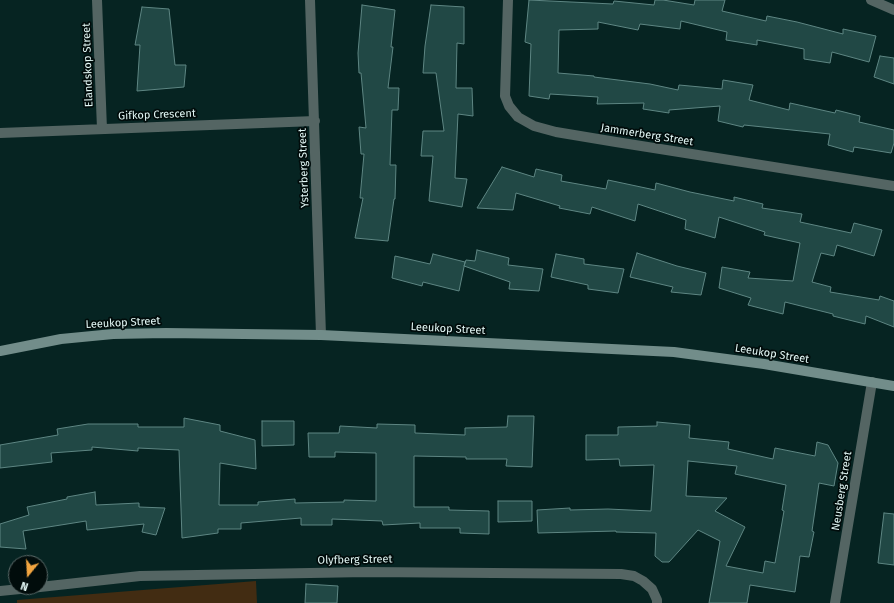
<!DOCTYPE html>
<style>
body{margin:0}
#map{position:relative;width:894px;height:603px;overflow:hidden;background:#062422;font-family:"Fira Sans",sans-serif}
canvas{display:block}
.north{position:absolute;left:8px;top:555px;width:40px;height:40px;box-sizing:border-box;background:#010c0b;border:1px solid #5b6a69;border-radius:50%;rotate:198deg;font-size:11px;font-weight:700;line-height:16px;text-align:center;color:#e2f7f5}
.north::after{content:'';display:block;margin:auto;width:14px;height:18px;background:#f2a540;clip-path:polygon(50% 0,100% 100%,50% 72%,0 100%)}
</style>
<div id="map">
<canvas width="894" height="603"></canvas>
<div class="north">N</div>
</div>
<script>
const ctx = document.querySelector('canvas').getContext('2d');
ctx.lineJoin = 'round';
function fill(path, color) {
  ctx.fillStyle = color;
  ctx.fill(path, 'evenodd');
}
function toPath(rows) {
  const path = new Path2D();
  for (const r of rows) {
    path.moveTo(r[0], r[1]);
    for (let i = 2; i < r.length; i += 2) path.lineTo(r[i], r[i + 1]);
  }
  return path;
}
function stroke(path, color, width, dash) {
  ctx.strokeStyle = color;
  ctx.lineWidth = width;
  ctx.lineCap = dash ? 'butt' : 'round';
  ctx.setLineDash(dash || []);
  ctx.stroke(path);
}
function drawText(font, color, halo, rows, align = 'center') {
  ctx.font = font + ' "Fira Sans",sans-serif';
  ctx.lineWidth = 3.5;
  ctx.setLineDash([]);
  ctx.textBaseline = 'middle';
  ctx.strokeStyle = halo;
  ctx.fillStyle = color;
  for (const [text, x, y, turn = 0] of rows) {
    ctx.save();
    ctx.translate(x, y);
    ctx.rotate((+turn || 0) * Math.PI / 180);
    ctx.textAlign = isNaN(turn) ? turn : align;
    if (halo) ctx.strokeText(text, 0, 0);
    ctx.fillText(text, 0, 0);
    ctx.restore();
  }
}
fill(toPath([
 [256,581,257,603,17,603,17,600]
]), '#422c12');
const building = toPath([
 [529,0,613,4,614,1,654,5,655,0,663,0,694,5,695,0,725,0,722,11,766,21,767,16,797,22,843,34,843,29,876,36,869,62,832,52,830,63,804,59,804,49,757,40,757,45,726,40,727,32,681,21,680,29,640,24,638,30,598,22,598,29,559,30,558,73,594,76,594,77,650,84,678,90,679,85,722,89,723,80,753,85,749,100,789,110,790,103,835,113,836,110,860,116,859,122,894,130,894,143,891,153,854,147,853,152,828,145,830,134,744,125,743,127,718,121,720,106,669,110,669,113,643,109,644,103,597,104,598,97,550,94,549,99,529,96,531,44,525,42,529,0],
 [362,5,395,10,391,47,393,47,388,88,399,88,398,110,392,110,390,165,396,165,395,199,394,199,388,241,355,238,363,198,360,198,364,154,361,154,359,127,366,128,361,73,359,73,358,53,362,5],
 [431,5,464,7,464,44,457,43,456,88,472,88,473,116,458,114,455,178,467,179,462,207,429,201,433,156,421,156,423,131,444,131,436,73,423,73,425,46,431,5],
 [142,7,169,9,175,65,186,65,184,87,137,91,140,45,135,45,142,7],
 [880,56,894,58,894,84,874,77,880,56],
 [502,167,534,177,536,169,562,175,561,181,606,189,608,180,655,190,656,183,690,192,734,201,734,197,763,204,762,208,802,214,800,222,851,233,854,223,882,230,874,256,837,245,834,256,821,253,812,282,831,287,830,292,879,300,880,296,894,301,894,327,866,316,865,324,833,316,833,314,785,302,783,314,748,305,751,298,719,288,722,267,750,272,748,278,793,281,800,243,764,235,765,232,719,217,715,238,685,229,686,220,638,204,635,221,592,207,590,214,559,208,560,206,516,193,513,210,477,208,502,167],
 [477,250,509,258,508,265,543,269,539,291,509,289,510,282,464,266,466,260,475,261,477,250],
 [637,253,677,266,706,273,701,295,671,292,673,287,630,277,637,253],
 [433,254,465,262,459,291,423,282,422,286,392,278,395,256,430,264,433,254],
 [556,254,584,259,584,264,624,269,618,293,588,289,588,285,551,277,556,254],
 [508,416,534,416,532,467,506,466,507,459,466,459,466,457,414,456,414,507,449,507,449,510,489,511,489,534,460,533,460,528,420,528,420,523,383,525,382,521,332,519,332,525,301,525,301,518,241,523,241,529,218,529,218,533,182,538,179,450,138,448,138,451,92,447,92,450,51,453,52,462,0,468,0,445,58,435,57,429,88,424,138,424,138,427,184,427,184,418,220,425,220,431,255,440,256,469,220,463,219,505,258,505,258,502,295,499,295,503,344,502,344,500,376,501,376,453,335,452,335,457,309,457,308,433,339,433,340,426,377,428,377,424,415,425,415,433,465,435,465,428,507,427,508,416],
 [262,421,294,421,294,445,262,446,262,421],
 [657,422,690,425,689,438,729,442,728,449,773,459,775,448,815,456,817,442,828,445,838,463,834,486,819,483,812,531,814,532,809,557,800,556,795,592,750,585,747,603,709,603,720,541,698,530,669,562,662,562,655,556,656,533,616,532,616,531,538,533,537,510,570,508,570,510,608,509,651,511,654,465,620,466,619,459,586,460,586,435,618,435,618,427,657,426,657,422],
 [688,461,737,466,735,474,786,485,782,510,784,511,775,563,765,561,763,573,726,566,745,527,715,511,727,498,686,496,688,461],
 [95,492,96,505,139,503,139,507,165,508,156,535,142,532,144,524,87,530,86,521,23,531,26,549,0,547,0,524,29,515,27,507,67,499,67,497,95,492],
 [498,501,532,501,532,521,498,522,498,501],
 [884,513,894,514,894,565,878,563,884,513],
 [306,584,338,586,337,603,305,603,306,584]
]);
fill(building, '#214845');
stroke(building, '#5e8683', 1);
stroke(toPath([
 [97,0,102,129],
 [310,0,321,335],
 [508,0,505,96,509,106,518,117,534,126,556,132,616,142,894,186],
 [871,0,894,10],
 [0,133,315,121],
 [40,587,140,576,367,572,621,574,634,576,643,581,652,589,657,600,657,603],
 [0,591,40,587],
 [835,603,872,382]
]), '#546563', 10);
stroke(toPath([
 [0,351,61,339,113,334,166,333,321,335,674,352,764,364,894,386]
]), '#728d8a', 10);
drawText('11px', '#e2f7f5', '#010c0b', [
 ["Elandskop Street",88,65,-92],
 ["Gifkop Crescent",157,115,-2],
 ["Jammerberg Street",647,135,9],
 ["Ysterberg Street",304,168,-92],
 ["Leeukop Street",123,323,-3],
 ["Leeukop Street",448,329,3],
 ["Leeukop Street",772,354,9],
 ["Neusberg Street",842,491,-81],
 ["Olyfberg Street",355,560,-1]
]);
</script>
